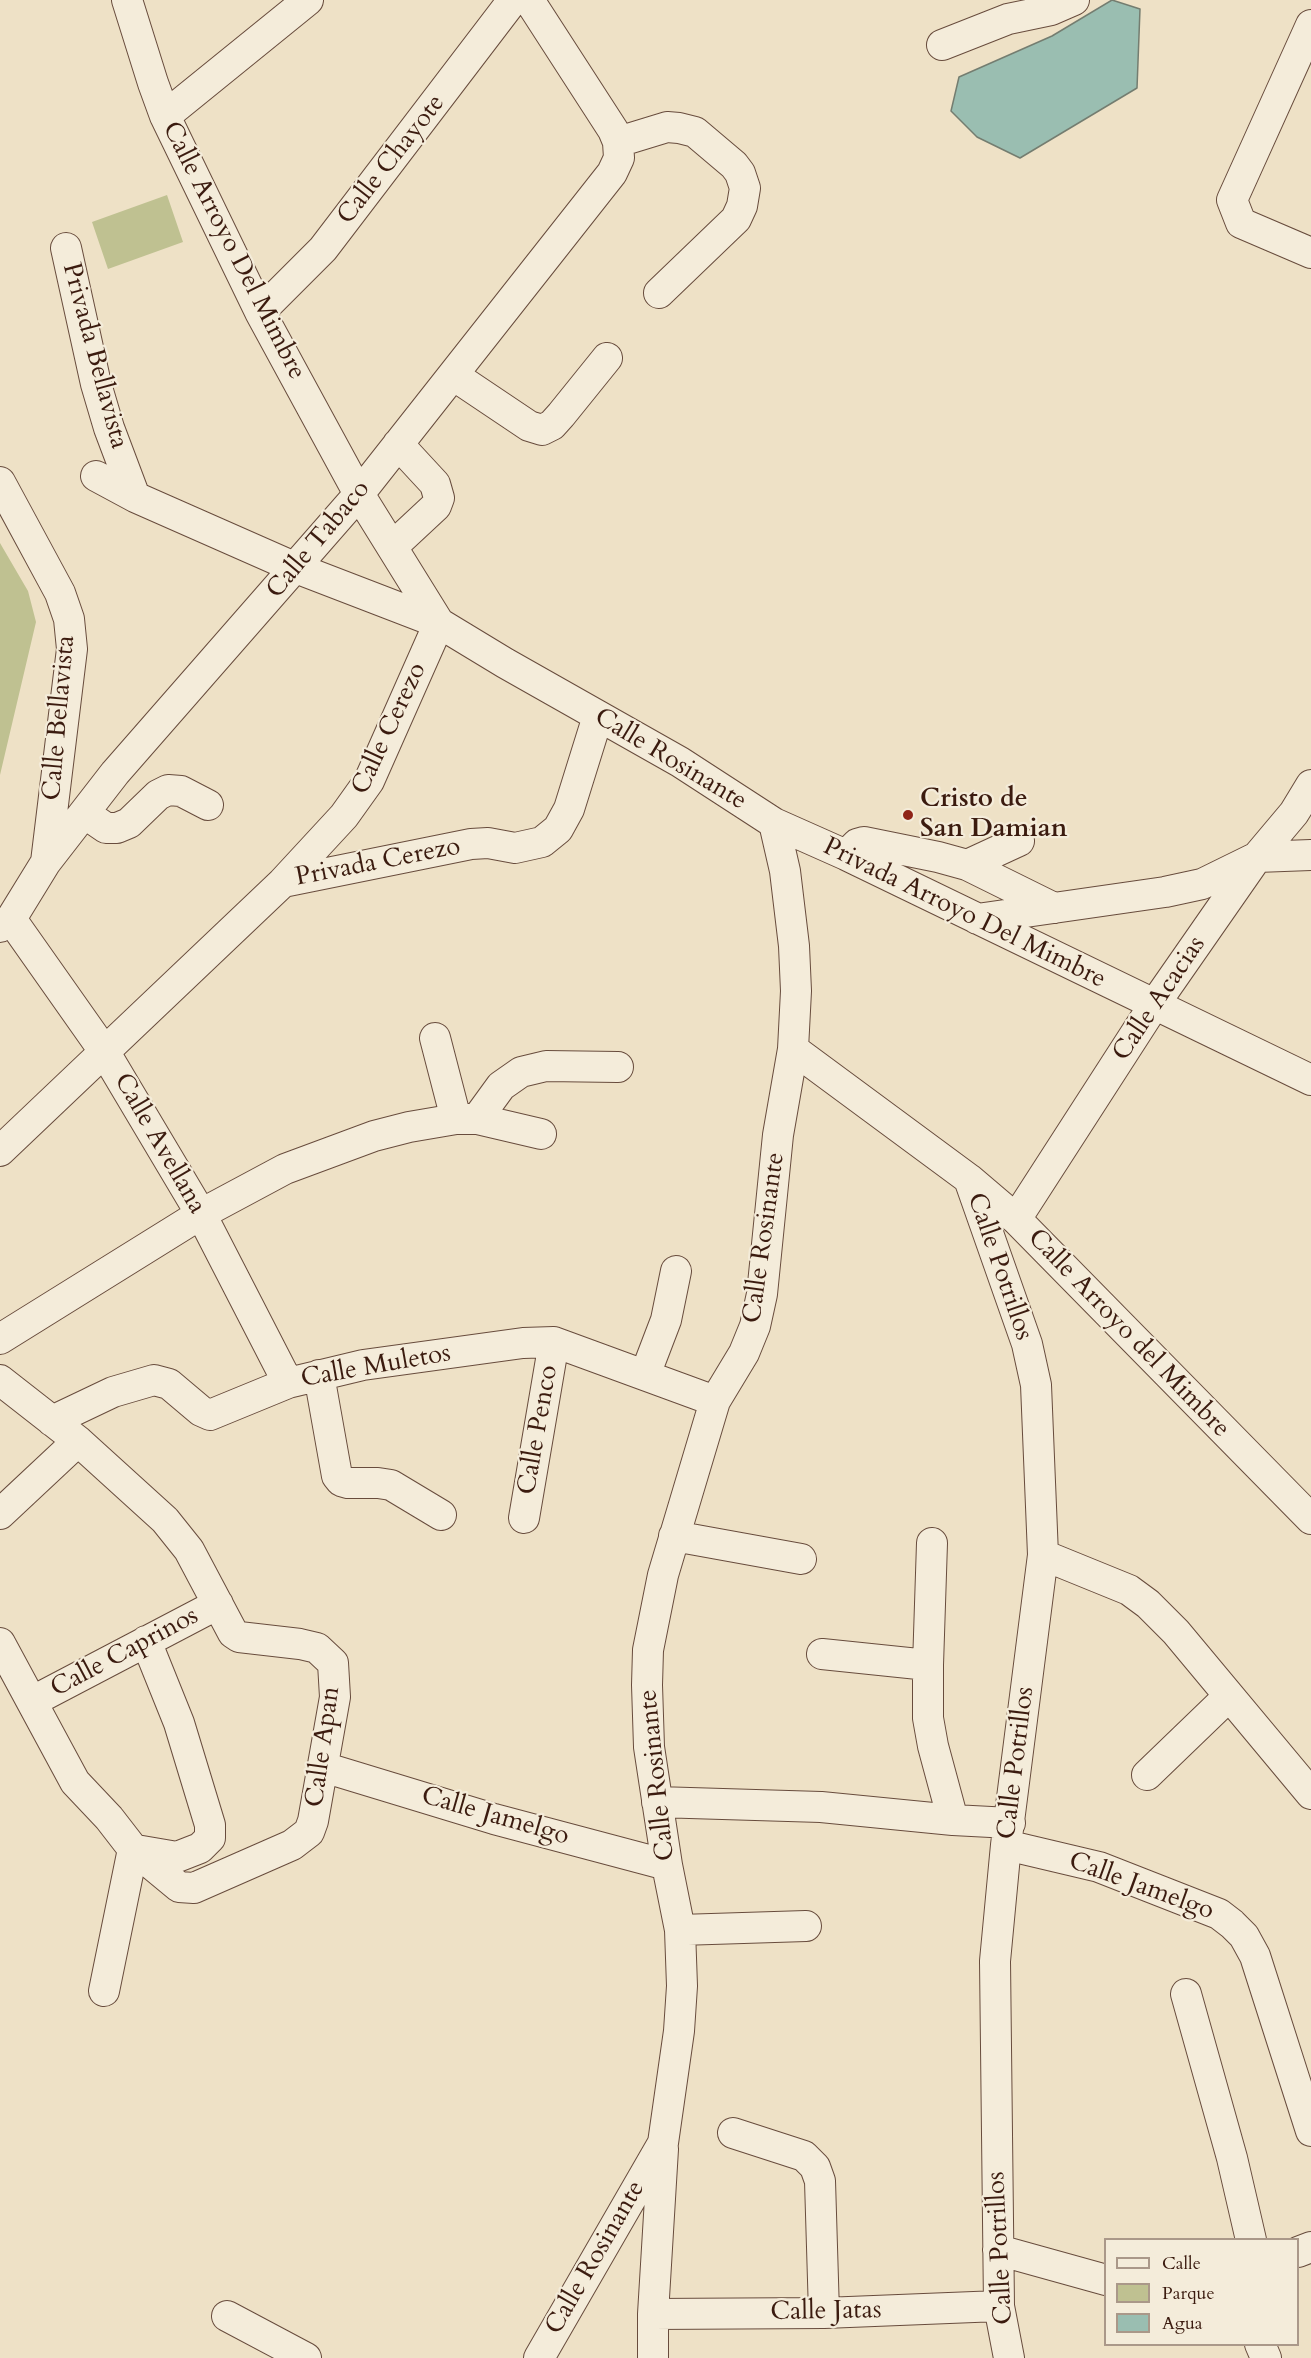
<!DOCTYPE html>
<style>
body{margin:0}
#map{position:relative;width:1311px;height:2358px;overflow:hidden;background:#eee1c6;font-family:Cardo,serif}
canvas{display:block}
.legend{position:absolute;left:1104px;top:2238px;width:195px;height:108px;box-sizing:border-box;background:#f4ecda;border:2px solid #aa9889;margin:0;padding:8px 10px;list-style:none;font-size:18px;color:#3b1b0f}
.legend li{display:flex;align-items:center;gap:12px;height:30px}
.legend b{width:30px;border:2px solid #aa9889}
</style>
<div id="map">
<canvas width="1311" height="2358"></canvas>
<ul class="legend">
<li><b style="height:8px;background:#f4ecda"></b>Calle</li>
<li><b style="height:16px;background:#bfc191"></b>Parque</li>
<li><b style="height:16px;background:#9abeb1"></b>Agua</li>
</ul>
</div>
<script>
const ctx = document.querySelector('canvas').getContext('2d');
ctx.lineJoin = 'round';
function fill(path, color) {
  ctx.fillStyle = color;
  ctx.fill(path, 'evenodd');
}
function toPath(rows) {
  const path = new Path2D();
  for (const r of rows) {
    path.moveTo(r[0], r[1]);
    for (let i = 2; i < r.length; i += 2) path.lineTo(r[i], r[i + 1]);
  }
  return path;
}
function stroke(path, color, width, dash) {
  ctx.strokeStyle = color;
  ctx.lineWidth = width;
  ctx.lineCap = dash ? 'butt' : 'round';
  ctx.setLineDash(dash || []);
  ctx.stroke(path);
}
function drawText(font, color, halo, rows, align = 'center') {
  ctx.font = font + ' Cardo,serif';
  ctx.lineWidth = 4.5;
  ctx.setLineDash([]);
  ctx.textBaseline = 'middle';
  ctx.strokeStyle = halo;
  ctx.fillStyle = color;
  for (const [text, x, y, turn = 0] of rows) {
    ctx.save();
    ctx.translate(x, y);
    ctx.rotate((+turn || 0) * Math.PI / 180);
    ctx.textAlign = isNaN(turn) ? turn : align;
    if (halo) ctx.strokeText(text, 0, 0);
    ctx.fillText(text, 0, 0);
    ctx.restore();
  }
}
fill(toPath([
 [167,195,183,242,108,269,92,222],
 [0,543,28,591,36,622,0,775]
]), '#bfc191');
const water = toPath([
 [1112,0,1140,9,1137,88,1020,158,977,137,951,111,959,77,1052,36,1112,0]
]);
fill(water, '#9abeb1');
stroke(water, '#747d70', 1.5);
const minor = toPath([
 [127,0,153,83,165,116,260,312,359,494,439,623,505,663,680,762,774,823,785,871,794,946,796,991,793,1049,778,1135,762,1294,755,1326,744,1353,715,1401,663,1575,648,1650,647,1685,649,1747,667,1865,680,1930,682,1986,679,2031,663,2143,539,2358],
 [1311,25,1232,200,1241,223,1311,253],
 [942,45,1008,19,1051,10,1074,0],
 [165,116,308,0],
 [618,142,667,127,679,128,695,132,734,165,740,173,745,188,742,206,736,219,659,293],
 [66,248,96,384,109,428,135,497],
 [260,312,323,249,513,0],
 [453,375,529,426,542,430,552,425,561,415,607,358],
 [96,476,135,497,296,568,439,623,369,781,344,816,283,882],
 [0,482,60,593,69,619,72,649,46,862],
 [392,547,436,506,439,498,435,484,398,444],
 [84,813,106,828,117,828,129,823,158,795,168,790,181,791,208,805],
 [774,823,846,855,1311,1080],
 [846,855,857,844,864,842,938,857,967,865,1019,841],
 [967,865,1054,908],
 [11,919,104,1051,201,1214,288,1383],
 [977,919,1165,892,1202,884,1257,857,1311,855],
 [0,927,11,919,46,862,115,773,359,494,612,173,619,158,618,142,613,130,529,0],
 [435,1038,456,1119],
 [793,1049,969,1179,1016,1219,1311,1519],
 [477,1119,501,1086,521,1072,546,1066,618,1067],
 [0,1151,283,882,471,844,488,843,515,848,542,842,558,829,569,809,598,716],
 [969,1179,1027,1344,1036,1385,1043,1555,1006,1845,995,1961,999,2306,1009,2358],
 [1016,1219,1154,1005,1257,857,1294,813,1311,785],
 [0,1339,201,1214,285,1169,374,1136,409,1127,456,1119,477,1119,541,1134],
 [319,1375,337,1476,341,1481,348,1483,378,1483,391,1485,441,1515],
 [645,1375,666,1320,676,1271],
 [0,1380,78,1441,165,1520,189,1550,233,1633,239,1637,300,1644,317,1648,333,1663,335,1697,313,1821,309,1832,292,1845,194,1888,179,1887,133,1849,109,1818,75,1782,0,1643],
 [52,1421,113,1392,154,1380,169,1384,201,1411,210,1415,288,1383,363,1365,523,1343,554,1342,715,1401],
 [0,1514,78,1441],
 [524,1518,554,1342],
 [674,1536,801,1559],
 [932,1543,928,1665,928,1718,933,1746,953,1820],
 [1043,1555,1129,1590,1148,1604,1176,1632,1311,1794],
 [822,1654,928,1665],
 [33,1701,218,1604],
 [323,1767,494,1819,667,1865],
 [1147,1775,1229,1696],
 [657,1802,821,1807,953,1820,1010,1823],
 [1006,1845,1099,1867,1219,1914,1232,1924,1244,1936,1255,1956,1311,2131],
 [136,1850,177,1857,200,1848,210,1838,210,1825,179,1723,146,1641],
 [680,1930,806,1926],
 [104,1991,133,1849],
 [1186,1994,1232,2158,1251,2240],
 [733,2133,804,2156,815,2167,820,2181,824,2313],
 [998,2250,1106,2280],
 [1298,2252,1311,2247],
 [653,2314,824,2313,999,2306],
 [227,2316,306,2358],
 [1260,2344,1266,2358],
 [653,2358,653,2314,663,2149]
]);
stroke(minor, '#684c3d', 32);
stroke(minor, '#f4ecda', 30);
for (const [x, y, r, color] of [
 [908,815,6,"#8f2418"]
]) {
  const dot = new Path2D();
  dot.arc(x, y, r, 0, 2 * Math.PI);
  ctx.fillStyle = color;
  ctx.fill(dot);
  stroke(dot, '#f4ecda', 2);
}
drawText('26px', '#3b1b0f', '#f4ecda', [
 ["Calle Chayote",392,160,-52],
 ["Calle Arroyo Del Mimbre",233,251,63],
 ["Privada Bellavista",94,356,75],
 ["Calle Tabaco",319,540,-50],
 ["Calle Bellavista",60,718,-85],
 ["Calle Cerezo",390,729,-65],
 ["Calle Rosinante",670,760,31],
 ["Privada Cerezo",378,863,-11],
 ["Privada Arroyo Del Mimbre",964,914,26],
 ["Calle Acacias",1160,999,-56],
 ["Calle Avellana",159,1144,60],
 ["Calle Rosinante",765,1238,-82],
 ["Calle Potrillos",999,1267,71],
 ["Calle Arroyo del Mimbre",1128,1334,46],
 ["Calle Muletos",376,1367,-10],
 ["Calle Penco",539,1430,-80],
 ["Calle Caprinos",125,1653,-28],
 ["Calle Apan",324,1747,-82],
 ["Calle Potrillos",1017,1763,-83],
 ["Calle Rosinante",658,1775,-96],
 ["Calle Jamelgo",495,1817,16],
 ["Calle Jamelgo",1141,1887,20],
 ["Calle Potrillos",1001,2248,-93],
 ["Calle Rosinante",596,2258,-60],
 ["Calle Jatas",826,2312,-1]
]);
drawText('bold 26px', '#3b1b0f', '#f4ecda', [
 ["Cristo de",920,800],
 ["San Damian",920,830]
], 'left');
</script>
